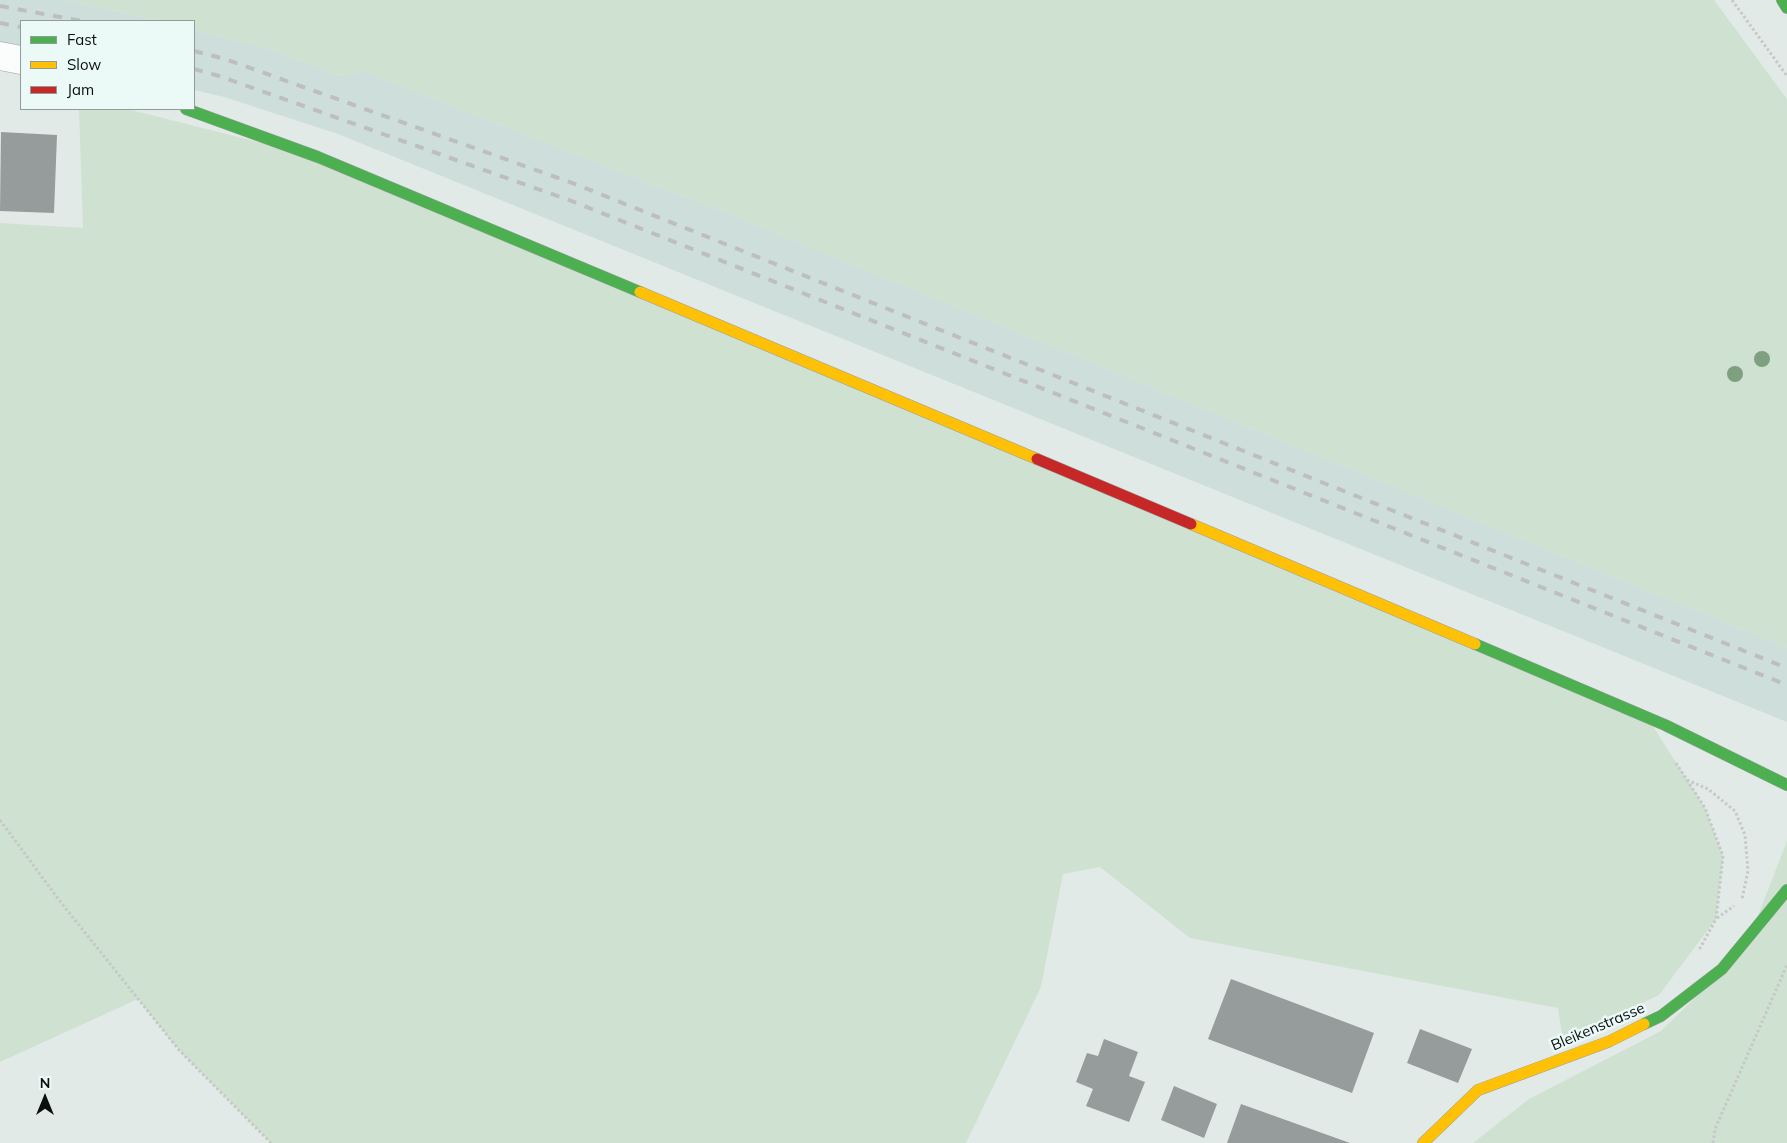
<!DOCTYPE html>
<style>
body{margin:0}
#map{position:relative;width:1787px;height:1143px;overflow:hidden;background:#e2eae8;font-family:Mulish,sans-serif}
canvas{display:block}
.legend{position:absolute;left:20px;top:20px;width:175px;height:90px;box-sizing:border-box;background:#ebfaf7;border:1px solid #919c9a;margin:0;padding:6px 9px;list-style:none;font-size:15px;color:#0a0f0f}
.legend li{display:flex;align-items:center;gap:10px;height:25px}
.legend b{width:25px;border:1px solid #919c9a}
.north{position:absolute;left:20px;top:1073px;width:50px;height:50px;-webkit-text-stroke:4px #ebfaf7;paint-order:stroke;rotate:0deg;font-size:14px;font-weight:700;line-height:20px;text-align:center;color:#0a0f0f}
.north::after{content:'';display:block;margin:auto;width:18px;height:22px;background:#0a0f0f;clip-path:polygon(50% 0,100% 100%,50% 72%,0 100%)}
</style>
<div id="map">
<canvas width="1787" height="1143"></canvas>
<ul class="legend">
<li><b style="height:6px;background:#4caf50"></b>Fast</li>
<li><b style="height:6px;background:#ffc107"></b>Slow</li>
<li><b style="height:6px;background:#c62828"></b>Jam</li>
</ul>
<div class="north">N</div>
</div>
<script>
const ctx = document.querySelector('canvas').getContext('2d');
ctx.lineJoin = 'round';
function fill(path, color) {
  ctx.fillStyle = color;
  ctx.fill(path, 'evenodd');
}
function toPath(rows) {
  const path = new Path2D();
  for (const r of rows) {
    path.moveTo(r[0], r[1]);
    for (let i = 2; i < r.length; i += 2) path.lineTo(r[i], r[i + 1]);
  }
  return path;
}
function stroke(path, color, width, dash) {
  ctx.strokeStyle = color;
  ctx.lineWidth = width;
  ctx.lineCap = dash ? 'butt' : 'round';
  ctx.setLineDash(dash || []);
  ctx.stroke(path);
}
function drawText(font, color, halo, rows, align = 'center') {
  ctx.font = font + ' Mulish,sans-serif';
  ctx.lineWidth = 5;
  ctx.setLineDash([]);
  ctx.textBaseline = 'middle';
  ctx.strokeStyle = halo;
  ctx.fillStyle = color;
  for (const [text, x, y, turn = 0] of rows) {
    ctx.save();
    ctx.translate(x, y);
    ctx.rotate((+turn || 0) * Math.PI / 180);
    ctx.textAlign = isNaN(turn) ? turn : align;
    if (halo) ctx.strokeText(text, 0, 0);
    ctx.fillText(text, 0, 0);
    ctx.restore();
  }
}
fill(toPath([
 [0,0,66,0,160,21,21,21,21,47,0,44],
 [194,30,269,49,342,76,362,71,731,215,1787,648,1787,722,338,134,224,97,194,90]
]), '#cededb');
fill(toPath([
 [66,0,1714,0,1787,99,1787,648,731,215,362,71,342,76,269,49,194,30,194,21,160,21],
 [79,109,127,109,318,157,1647,717,1705,808,1723,856,1716,919,1659,995,1563,1040,1558,1008,1190,938,1100,867,1063,874,1041,987,966,1143,271,1143,179,1050,138,999,0,1062,0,223,83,228],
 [1787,841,1787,1143,1473,1143,1529,1099,1661,1031,1745,949]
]), '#cfe1d1');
fill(toPath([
 [1,132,57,135,54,213,0,211],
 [1231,979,1374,1033,1352,1093,1208,1039],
 [1420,1029,1472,1049,1458,1083,1407,1063],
 [1104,1039,1138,1052,1129,1076,1145,1082,1129,1122,1086,1106,1093,1089,1076,1082,1087,1053,1098,1056],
 [1174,1086,1217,1104,1204,1138,1161,1120],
 [1241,1104,1350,1143,1227,1143]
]), '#969b9b');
const street = toPath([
 [0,56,21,60]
]);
const fast = toPath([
 [1782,0,1787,8],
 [186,109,318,157,640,292],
 [1475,644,1665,725,1787,785],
 [1644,1024,1661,1016,1722,969,1787,890]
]);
const slow = toPath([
 [640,292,1037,459],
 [1191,524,1475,644],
 [1423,1143,1478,1090,1610,1041,1644,1024]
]);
const jam = toPath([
 [1037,459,1191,524]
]);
stroke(street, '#999f9e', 29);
stroke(fast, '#999f9e', 12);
stroke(slow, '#999f9e', 12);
stroke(jam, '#999f9e', 12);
stroke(toPath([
 [1732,0,1787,76],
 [1676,763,1705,808,1723,856,1716,919,1699,950],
 [1687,780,1708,789,1735,811,1745,835,1748,871,1742,899],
 [0,820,59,900,179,1050,271,1143],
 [1717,918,1734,906],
 [1713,1143,1715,1129,1787,965]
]), '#c6c8c7', 3, [2.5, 2.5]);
stroke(street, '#fbfcfc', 28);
stroke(fast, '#4caf50', 11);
stroke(slow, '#ffc107', 11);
stroke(jam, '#c62828', 11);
stroke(toPath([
 [0,6,82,21],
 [0,23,21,27],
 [194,51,225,59,575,184,1787,668],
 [194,69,219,76,569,200,1787,685]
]), '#bdbfbe', 4, [9, 9]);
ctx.fillStyle = '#7e9f80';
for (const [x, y] of [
 [1762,359],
 [1735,374]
]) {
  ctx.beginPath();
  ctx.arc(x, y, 8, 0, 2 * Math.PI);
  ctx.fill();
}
drawText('15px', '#0a0f0f', '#ebfaf7', [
 ["Bleikenstrasse",1598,1027,-23]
]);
</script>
